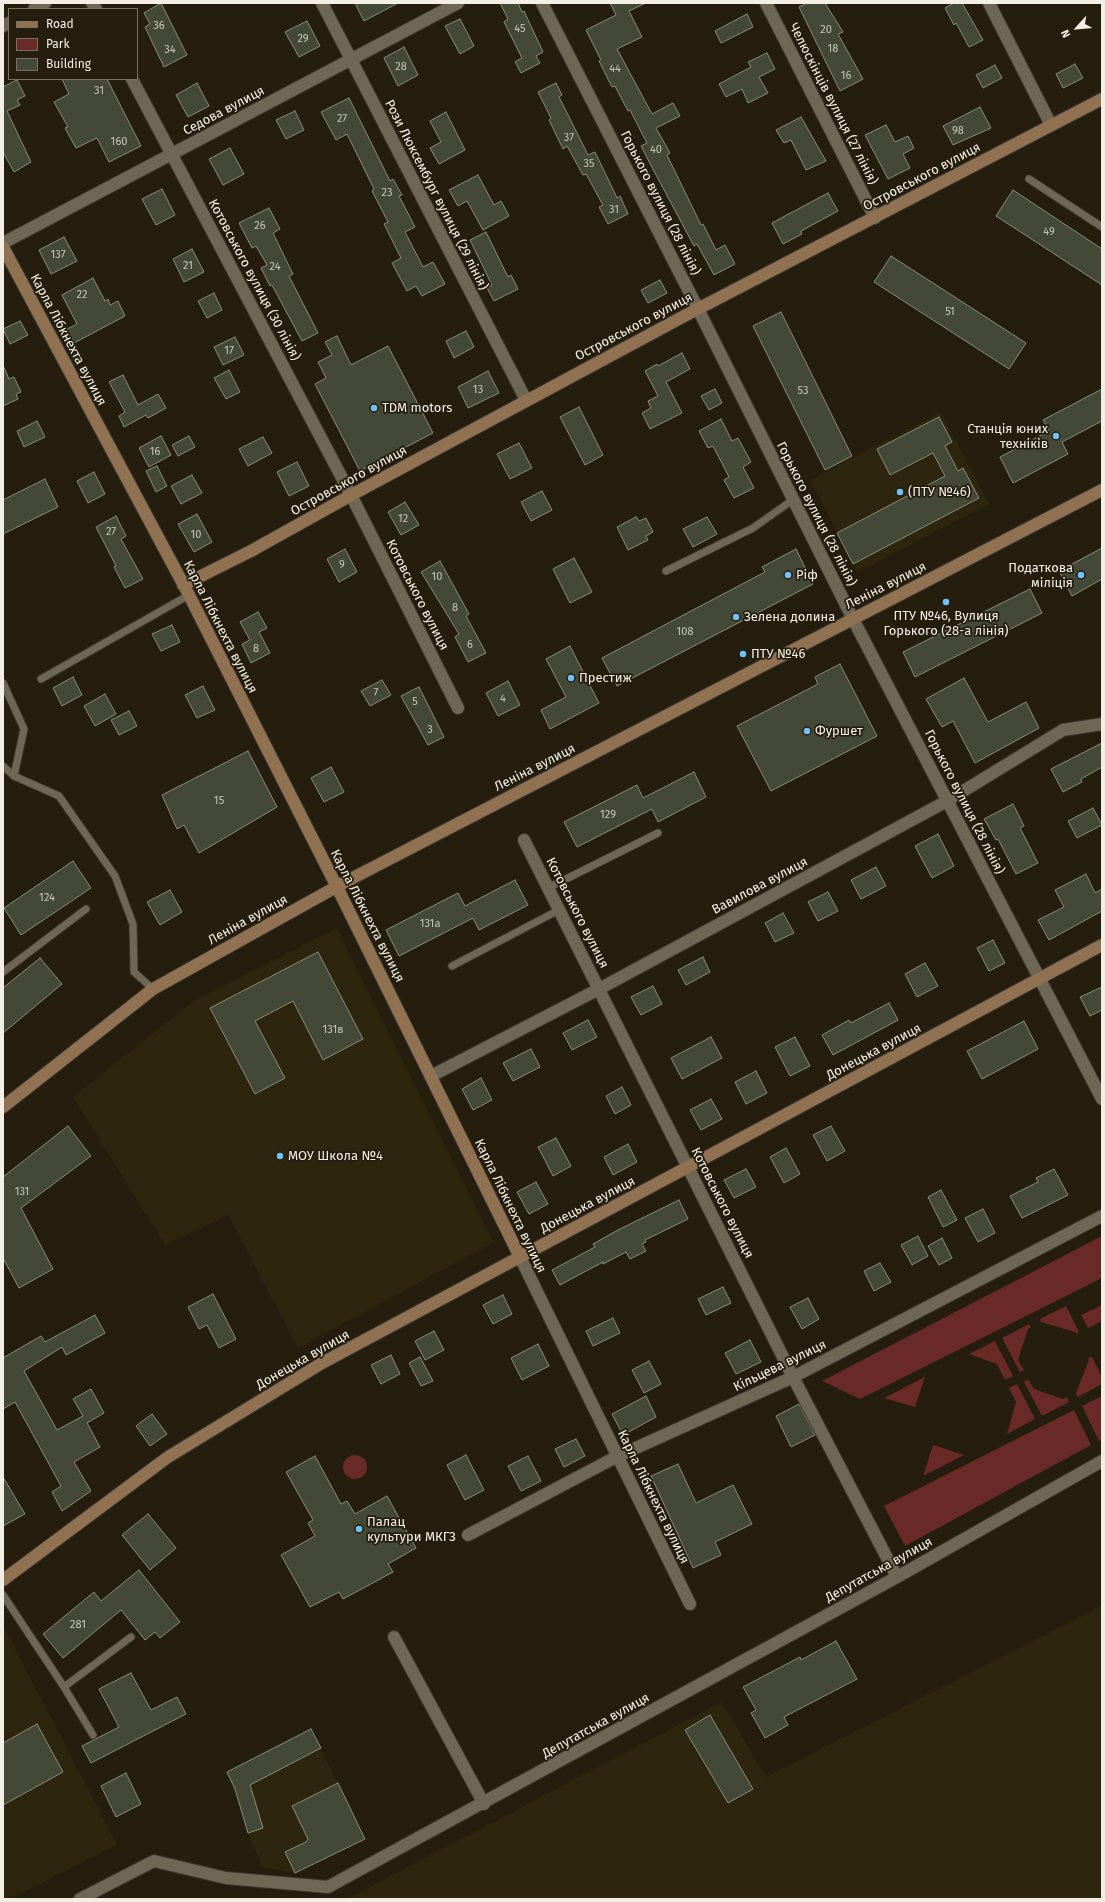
<!DOCTYPE html>
<meta charset="utf-8">
<style>
body{margin:0}
#map{position:relative;width:1105px;height:1902px;overflow:hidden;background:#251e0f;font-family:"Fira Sans",sans-serif}
canvas{display:block}
.frame{position:absolute;inset:0;border:4px solid #f4efe5;pointer-events:none}
.legend{position:absolute;left:8px;top:8px;width:130px;height:72px;box-sizing:border-box;background:#251e0f;border:1px solid #787265;margin:0;padding:5px 7px;list-style:none;font-size:12px;color:#f4efe5}
.legend li{display:flex;align-items:center;gap:8px;height:20px}
.legend b{width:20px;border:1px solid #787265}
.north{position:absolute;left:1057px;top:8px;width:40px;height:40px;-webkit-text-stroke:3px #251e0f;paint-order:stroke;rotate:243deg;font-size:11px;font-weight:700;line-height:16px;text-align:center;color:#f4efe5}
.north::after{content:'';display:block;margin:auto;width:14px;height:18px;background:#f4efe5;clip-path:polygon(50% 0,100% 100%,50% 72%,0 100%)}
</style>
<div id="map">
<canvas width="1105" height="1902"></canvas>
<div class="frame"></div>
<ul class="legend">
<li><b style="height:5px;background:#907253"></b>Road</li>
<li><b style="height:11px;background:#692926"></b>Park</li>
<li><b style="height:11px;background:#444836"></b>Building</li>
</ul>
<div class="north">N</div>
</div>
<script>
const ctx = document.querySelector('canvas').getContext('2d');
ctx.lineJoin = 'round';
function fill(path, color) {
  ctx.fillStyle = color;
  ctx.fill(path, 'evenodd');
}
function toPath(rows) {
  const path = new Path2D();
  for (const r of rows) {
    if (r.length === 3) {
      path.moveTo(r[0] + r[2], r[1]);
      path.arc(r[0], r[1], r[2], 0, 2 * Math.PI);
      continue;
    }
    path.moveTo(r[0], r[1]);
    for (let i = 2; i < r.length; i += 2) path.lineTo(r[i], r[i + 1]);
  }
  return path;
}
function stroke(path, color, width, dash) {
  ctx.strokeStyle = color;
  ctx.lineWidth = width;
  ctx.lineCap = dash ? 'butt' : 'round';
  ctx.setLineDash(dash || []);
  ctx.stroke(path);
}
function drawText(font, color, halo, rows, align = 'center') {
  ctx.font = font + ' "Fira Sans",sans-serif';
  ctx.lineWidth = 3.5;
  ctx.setLineDash([]);
  ctx.textBaseline = 'middle';
  ctx.strokeStyle = halo;
  ctx.fillStyle = color;
  for (const [text, x, y, turn = 0] of rows) {
    ctx.save();
    ctx.translate(x, y);
    ctx.rotate((+turn || 0) * Math.PI / 180);
    ctx.textAlign = isNaN(turn) ? turn : align;
    if (halo) ctx.strokeText(text, 0, 0);
    ctx.fillText(text, 0, 0);
    ctx.restore();
  }
}
fill(toPath([
 [941,412,989,504,858,572,810,480],
 [337,928,494,1242,298,1348,228,1215,165,1245,73,1097,194,1001],
 [1102,1606,1102,1899,347,1899,722,1702,766,1777],
 [3,1625,117,1845,10,1899,3,1899],
 [311,1729,365,1839,295,1873,262,1867,248,1833,235,1789,227,1772]
]), '#2e250f');
fill(toPath([
 [1102,1236,1102,1278,860,1399,822,1381],
 [1102,1305,1102,1321,1088,1328,1081,1315],
 [1066,1306,1079,1332,1077,1334,1075,1332,1041,1322,1040,1319],
 [1029,1324,1031,1328,1028,1329,1018,1360,1024,1370,1020,1372,1002,1338],
 [995,1341,1013,1376,1005,1380,997,1364,969,1354],
 [1092,1357,1102,1377,1102,1384,1078,1397,1076,1393,1089,1360,1088,1358],
 [925,1377,915,1407,884,1398],
 [1028,1379,1034,1389,1063,1399,1067,1397,1069,1402,1042,1416,1024,1382],
 [1017,1384,1035,1419,1007,1434,1016,1402,1009,1388],
 [1102,1396,1102,1439,1099,1441,1082,1406],
 [1074,1410,1091,1445,905,1546,884,1506],
 [933,1445,964,1455,923,1476],
 [355,1467,12]
]), '#692926');
const building = toPath([
 [161,3,187,55,164,67,145,27,150,24,144,13,161,3],
 [355,3,398,3,364,21,355,3],
 [500,3,518,3,522,12,524,11,543,52,536,56,540,63,521,73,515,62,522,58,504,22,508,19,500,3],
 [610,3,646,3,629,11,642,37,617,49,652,114,673,103,680,116,656,128,670,153,667,155,701,225,703,224,716,250,725,245,735,264,714,275,697,244,694,246,655,173,641,146,647,143,630,110,628,111,615,86,612,87,599,61,601,60,586,30,616,15,610,3],
 [807,3,825,3,843,32,838,34,863,79,840,91,799,7,807,3],
 [954,3,962,3,983,40,969,47,956,23,954,25,945,8,954,3],
 [747,14,753,27,721,43,715,31,747,14],
 [460,19,474,46,460,54,445,26,460,19],
 [307,21,320,46,299,57,285,32,307,21],
 [404,47,418,75,398,86,384,58,404,47],
 [767,53,775,69,759,77,768,93,748,103,742,89,726,97,719,84,751,67,748,62,767,53],
 [1075,64,1083,78,1063,88,1056,74,1075,64],
 [995,65,1002,78,983,88,976,75,995,65],
 [62,79,107,79,141,146,109,162,97,138,76,148,65,128,68,127,54,102,69,94,62,79],
 [17,80,25,96,17,100,20,105,7,111,31,162,14,172,3,152,3,87,17,80],
 [197,83,209,106,188,117,176,95,197,83],
 [556,83,562,95,559,97,588,155,595,152,617,198,620,196,628,214,608,224,599,207,603,205,586,174,583,175,567,146,563,149,549,120,551,118,538,92,556,83],
 [349,98,390,181,393,179,402,195,399,196,415,227,405,232,423,267,433,262,445,284,422,296,416,286,407,291,392,263,401,258,384,224,388,222,372,191,374,189,347,134,336,140,321,112,349,98],
 [980,107,991,128,953,145,943,126,980,107],
 [295,111,304,130,286,139,276,120,295,111],
 [446,112,465,150,439,164,430,148,441,142,430,121,446,112],
 [801,117,826,161,806,170,791,140,784,143,776,130,801,117],
 [886,125,895,142,908,136,914,148,903,154,910,168,888,179,865,135,886,125],
 [230,148,244,174,223,185,209,159,230,148],
 [478,175,494,205,501,201,509,216,483,230,467,201,458,206,449,190,478,175],
 [162,189,175,215,156,225,142,199,162,189],
 [1013,190,1102,249,1102,285,996,216,1013,190],
 [828,193,838,211,801,231,802,234,783,244,772,223,828,193],
 [269,208,280,229,273,233,293,274,289,276,318,333,302,341,272,285,270,286,261,268,267,265,256,246,252,248,239,223,269,208],
 [486,232,508,277,511,275,518,289,494,301,487,288,492,285,470,240,486,232],
 [64,237,77,261,51,274,39,250,64,237],
 [192,249,204,272,184,282,173,259,192,249],
 [891,256,1026,343,1009,369,874,282,891,256],
 [93,278,105,301,108,299,110,305,118,301,125,316,74,343,67,329,77,324,62,295,93,278],
 [660,280,667,293,648,303,641,290,660,280],
 [214,293,222,310,207,318,198,301,214,293],
 [781,312,852,456,825,470,753,326,781,312],
 [20,321,28,335,10,344,3,329,20,321],
 [466,331,474,347,454,358,446,341,466,331],
 [337,336,351,365,388,346,433,433,360,471,315,384,326,378,318,362,332,355,325,342,337,336],
 [235,337,244,355,223,365,214,347,235,337],
 [682,353,690,369,666,382,682,413,650,429,642,413,651,408,648,401,658,396,645,371,657,364,658,366,682,353],
 [3,365,9,379,14,377,21,392,16,394,18,399,3,406,3,365],
 [229,370,240,392,226,399,214,378,229,370],
 [488,371,499,393,468,408,458,387,488,371],
 [123,375,138,405,158,394,166,408,148,418,146,415,124,427,119,416,125,412,109,382,123,375],
 [715,389,722,403,709,410,701,396,715,389],
 [1102,389,1102,421,1062,442,1068,454,1013,483,1000,457,1049,431,1043,420,1102,389],
 [579,407,603,455,585,465,560,417,579,407],
 [939,417,952,442,945,446,958,471,963,468,979,498,853,564,837,533,945,476,933,453,890,475,877,449,939,417],
 [721,419,732,441,738,438,751,462,743,467,754,488,734,498,724,480,729,477,713,446,708,448,699,431,721,419],
 [37,421,45,437,24,447,17,431,37,421],
 [161,436,171,455,149,467,139,448,161,436],
 [189,436,195,447,178,456,172,445,189,436],
 [263,437,272,453,248,466,239,449,263,437],
 [519,443,532,468,510,479,497,454,519,443],
 [297,462,309,486,289,496,277,472,297,462],
 [157,466,167,486,156,492,146,471,157,466],
 [94,472,105,494,88,503,77,481,94,472],
 [192,475,202,493,181,504,171,486,192,475],
 [45,479,58,507,3,534,3,500,45,479],
 [542,491,552,510,531,521,521,502,542,491],
 [405,502,419,525,401,535,388,512,405,502],
 [197,514,212,542,194,552,178,524,197,514],
 [116,516,126,536,121,539,143,579,125,588,114,567,116,566,96,527,116,516],
 [636,517,639,521,646,518,653,532,646,536,648,540,628,550,617,527,636,517],
 [707,517,717,534,693,547,683,529,707,517],
 [1102,548,1102,579,1072,596,1059,571,1102,548],
 [345,549,357,572,339,582,327,559,345,549],
 [796,549,813,584,617,686,602,658,765,572,762,567,796,549],
 [574,558,592,592,570,603,553,569,574,558],
 [440,561,469,614,466,616,486,653,468,662,455,637,459,634,421,572,440,561],
 [1030,589,1042,613,915,677,903,652,1030,589],
 [258,612,267,628,259,632,270,653,251,663,242,644,250,640,240,622,258,612],
 [172,625,180,642,161,651,152,634,172,625],
 [570,646,599,703,550,729,541,710,566,697,546,659,570,646],
 [840,664,877,736,771,791,737,726,818,684,815,677,840,664],
 [73,677,82,695,62,706,53,688,73,677],
 [964,678,988,722,1026,702,1039,728,975,763,953,721,942,727,926,699,964,678],
 [382,680,391,695,370,706,361,691,382,680],
 [508,681,520,705,498,716,486,693,508,681],
 [203,686,215,710,197,718,185,695,203,686],
 [419,687,444,737,428,745,401,696,419,687],
 [105,694,116,714,95,726,84,706,105,694],
 [129,711,137,726,119,735,111,720,129,711],
 [1102,743,1102,767,1081,779,1082,782,1063,792,1051,769,1102,743],
 [248,751,277,807,199,853,184,825,177,829,162,795,248,751],
 [331,767,344,792,324,802,311,778,331,767],
 [694,772,706,797,658,822,652,809,577,847,564,822,637,785,643,798,694,772],
 [1013,804,1024,826,1020,828,1038,863,1016,874,998,839,996,840,984,819,1013,804],
 [1093,808,1102,825,1077,838,1068,821,1093,808],
 [938,834,954,866,932,878,915,846,938,834],
 [73,861,91,888,21,935,4,908,73,861],
 [876,867,886,886,861,899,851,880,876,867],
 [1086,874,1095,893,1102,889,1102,911,1049,940,1038,920,1064,907,1055,890,1086,874],
 [515,880,528,905,479,930,473,918,399,956,386,930,458,893,465,906,515,880],
 [170,890,182,912,160,925,147,902,170,890],
 [828,892,838,911,818,921,808,902,828,892],
 [783,913,794,933,775,942,765,923,783,913],
 [993,940,1005,963,989,971,977,948,993,940],
 [318,952,363,1039,323,1060,293,1001,255,1021,285,1078,255,1094,210,1008,318,952],
 [703,957,710,972,686,985,678,970,703,957],
 [40,958,62,984,3,1033,3,988,40,958],
 [925,963,938,986,917,997,905,974,925,963],
 [653,986,662,1004,641,1015,631,997,653,986],
 [1102,987,1102,1010,1090,1016,1080,997,1102,987],
 [889,1003,898,1020,833,1055,822,1035,849,1020,851,1023,889,1003],
 [588,1020,597,1037,572,1050,563,1033,588,1020],
 [1024,1021,1038,1049,982,1079,967,1051,1024,1021],
 [711,1037,722,1058,682,1079,671,1058,711,1037],
 [795,1037,810,1066,790,1076,775,1047,795,1037],
 [531,1049,540,1067,513,1081,503,1063,531,1049],
 [756,1071,767,1093,746,1104,735,1082,756,1071],
 [481,1078,492,1100,473,1110,462,1089,481,1078],
 [622,1087,631,1105,615,1114,606,1096,622,1087],
 [711,1099,722,1119,701,1130,690,1110,711,1099],
 [68,1126,91,1156,21,1208,53,1269,19,1288,3,1258,3,1177,68,1126],
 [831,1126,845,1151,827,1161,813,1135,831,1126],
 [556,1138,571,1166,553,1176,538,1147,556,1138],
 [628,1144,637,1162,613,1175,604,1157,628,1144],
 [786,1148,800,1174,784,1183,770,1157,786,1148],
 [746,1169,756,1187,734,1198,724,1180,746,1169],
 [1054,1169,1068,1195,1022,1218,1010,1196,1038,1182,1036,1178,1054,1169],
 [536,1182,548,1204,529,1214,517,1192,536,1182],
 [941,1190,957,1220,943,1227,928,1197,941,1190],
 [679,1200,688,1219,645,1240,646,1242,642,1244,646,1251,630,1259,626,1252,603,1264,603,1262,560,1285,552,1270,595,1247,593,1244,616,1231,679,1200],
 [983,1209,995,1233,978,1242,965,1218,983,1209],
 [918,1236,928,1256,912,1265,901,1245,918,1236],
 [942,1238,952,1258,939,1265,928,1246,942,1238],
 [880,1263,891,1282,874,1291,864,1271,880,1263],
 [723,1287,731,1303,706,1315,698,1299,723,1287],
 [213,1294,236,1339,219,1348,207,1325,199,1329,188,1307,213,1294],
 [503,1295,512,1314,493,1324,483,1305,503,1295],
 [808,1298,819,1319,802,1329,790,1307,808,1298],
 [95,1315,105,1333,66,1355,62,1347,24,1371,57,1430,83,1416,73,1399,91,1389,104,1413,87,1423,100,1447,74,1462,91,1491,62,1511,52,1492,61,1486,15,1402,3,1409,3,1358,41,1336,45,1342,95,1315],
 [613,1318,620,1333,593,1346,586,1331,613,1318],
 [434,1331,444,1350,425,1360,415,1341,434,1331],
 [750,1340,761,1362,736,1374,725,1353,750,1340],
 [538,1344,549,1366,522,1380,511,1358,538,1344],
 [391,1355,400,1374,381,1384,371,1365,391,1355],
 [420,1357,433,1381,421,1386,409,1363,420,1357],
 [649,1361,661,1384,644,1393,632,1370,649,1361],
 [646,1396,656,1417,623,1435,612,1414,646,1396],
 [799,1404,815,1435,791,1447,776,1416,799,1404],
 [152,1414,167,1434,150,1446,136,1426,152,1414],
 [576,1439,585,1456,564,1467,555,1449,576,1439],
 [466,1455,484,1490,465,1500,447,1465,466,1455],
 [315,1456,341,1504,347,1501,355,1514,387,1496,416,1548,388,1564,393,1572,343,1599,339,1592,310,1607,281,1555,315,1536,308,1523,313,1520,286,1472,315,1456],
 [528,1456,541,1481,521,1491,508,1466,528,1456],
 [678,1464,696,1503,733,1485,752,1524,715,1542,721,1555,693,1568,651,1476,678,1464],
 [3,1477,25,1514,3,1526,3,1477],
 [148,1514,176,1548,150,1570,122,1535,148,1514],
 [139,1570,180,1622,160,1638,155,1632,145,1640,121,1610,63,1658,43,1634,94,1592,101,1601,139,1570],
 [836,1641,857,1679,784,1717,788,1725,765,1738,751,1713,756,1710,743,1687,800,1657,801,1660,836,1641],
 [131,1673,151,1710,177,1697,186,1714,91,1763,82,1746,119,1727,99,1689,131,1673],
 [710,1715,753,1789,728,1803,685,1730,710,1715],
 [37,1724,63,1772,3,1805,3,1743,37,1724],
 [311,1729,321,1748,250,1785,263,1828,248,1833,235,1789,227,1772,311,1729],
 [126,1773,141,1804,116,1817,101,1786,126,1773],
 [338,1783,365,1839,295,1873,285,1852,306,1842,308,1839,292,1806,338,1783]
]);
fill(building, '#444836');
stroke(building, '#888c79', 1);
const lane = toPath([
 [1029,179,1102,227],
 [666,571,753,528,794,499],
 [41,679,189,595],
 [3,683,24,729,14,776],
 [3,766,14,776,59,796,115,876,133,924,134,972,153,989],
 [548,888,658,833],
 [452,966,559,910],
 [3,972,86,909],
 [3,1595,64,1687,131,1637],
 [64,1687,93,1735]
]);
const street = toPath([
 [92,3,96,9],
 [322,3,526,400],
 [542,3,698,309,853,619,1102,1099],
 [766,3,875,218],
 [989,3,1051,125],
 [34,9,45,3],
 [3,26,9,23],
 [132,79,351,495,458,708],
 [3,243,458,3],
 [524,840,793,1377,897,1577],
 [431,1076,599,989,947,801,1063,730,1102,724],
 [520,1257,690,1604],
 [468,1535,618,1456,793,1377,1102,1216],
 [394,1637,484,1804],
 [80,1899,154,1861,226,1878,328,1887,897,1577,1102,1461]
]);
const secondary = toPath([
 [3,247,189,595,337,887,520,1257],
 [183,585,251,551,355,493,688,314,1102,99],
 [3,1107,153,989,345,882,1102,490],
 [3,1580,168,1457,322,1363,1102,945]
]);
stroke(lane, '#3c362e', 9);
stroke(street, '#3c362e', 14);
stroke(secondary, '#3c362e', 14);
stroke(lane, '#6f6755', 7);
stroke(street, '#6f6755', 12);
stroke(secondary, '#907253', 12);
for (const [x, y, r, color] of [
 [374,408,4,"#71c1f5"],
 [1056,436,4,"#71c1f5"],
 [900,492,4,"#71c1f5"],
 [788,575,4,"#71c1f5"],
 [1081,575,4,"#71c1f5"],
 [946,602,4,"#71c1f5"],
 [736,617,4,"#71c1f5"],
 [743,654,4,"#71c1f5"],
 [571,678,4,"#71c1f5"],
 [807,731,4,"#71c1f5"],
 [280,1156,4,"#71c1f5"],
 [359,1529,4,"#71c1f5"]
]) {
  const dot = new Path2D();
  dot.arc(x, y, r, 0, 2 * Math.PI);
  ctx.fillStyle = color;
  ctx.fill(dot);
  stroke(dot, '#251e0f', 1.5);
}
drawText('11px', '#c8c5b9', null, [
 ["36",159,26],
 ["45",520,29],
 ["20",826,30],
 ["29",303,39],
 ["18",833,49],
 ["34",170,50],
 ["28",401,67],
 ["44",615,69],
 ["16",846,76],
 ["31",99,91],
 ["27",342,119],
 ["98",958,131],
 ["37",569,138],
 ["160",119,142],
 ["40",656,150],
 ["35",589,164],
 ["23",387,193],
 ["31",614,210],
 ["26",260,226],
 ["49",1049,232],
 ["137",58,255],
 ["21",188,266],
 ["24",275,267],
 ["22",82,295],
 ["51",950,312],
 ["17",229,351],
 ["13",478,390],
 ["53",803,391],
 ["16",155,452],
 ["12",403,519],
 ["27",111,532],
 ["10",196,535],
 ["9",342,565],
 ["10",437,577],
 ["8",455,608],
 ["108",685,632],
 ["6",470,645],
 ["8",256,649],
 ["7",376,693],
 ["4",503,699],
 ["5",415,702],
 ["3",430,730],
 ["15",219,801],
 ["129",608,815],
 ["124",47,898],
 ["131а",430,924],
 ["131в",333,1030],
 ["131",22,1192],
 ["281",78,1625]
]);
drawText('13px', '#f4efe5', '#251e0f', [
 ["Челюскінців вулиця (27 лiнiя)",833,104,63],
 ["Седова вулиця",224,111,-28],
 ["Островського вулиця",922,177,-28],
 ["Рози Люксембург вулиця (29 лiнiя)",436,195,63],
 ["Горького вулиця (28 лiнiя)",660,203,63],
 ["Котовського вулиця (30 лiнiя)",254,280,62],
 ["Островського вулиця",634,327,-28],
 ["Карла Лібкнехта вулиця",68,340,62],
 ["Островського вулиця",349,481,-29],
 ["Горького вулиця (28 лiнiя)",816,514,63],
 ["Леніна вулиця",886,586,-27],
 ["Котовського вулиця",417,595,63],
 ["Карла Лібкнехта вулиця",220,627,63],
 ["Леніна вулиця",535,768,-27],
 ["Горького вулиця (28 лiнiя)",964,802,63],
 ["Вавилова вулиця",760,886,-28],
 ["Котовського вулиця",577,913,63],
 ["Карла Лібкнехта вулиця",367,916,63],
 ["Леніна вулиця",248,920,-29],
 ["Донецька вулиця",874,1052,-28],
 ["Котовського вулиця",722,1203,63],
 ["Донецька вулиця",588,1205,-28],
 ["Карла Лібкнехта вулиця",510,1206,64],
 ["Донецька вулиця",303,1360,-30],
 ["Кільцева вулиця",780,1366,-26],
 ["Карла Лібкнехта вулиця",653,1497,64],
 ["Депутатська вулиця",879,1570,-29],
 ["Депутатська вулиця",596,1726,-29]
]);
drawText('13px', '#f4efe5', '#251e0f', [
 ["TDM motors",382,408],
 ["Станція юних",1048,429,"right"],
 ["техніків",1048,444,"right"],
 ["(ПТУ №46)",908,492],
 ["Податкова",1073,568,"right"],
 ["міліція",1073,583,"right"],
 ["Ріф",796,575],
 ["ПТУ №46, Вулиця",946,616,"center"],
 ["Горького (28-а лінія)",946,631,"center"],
 ["Зелена долина",744,617],
 ["ПТУ №46",751,654],
 ["Престиж",579,678],
 ["Фуршет",815,731],
 ["МОУ Школа №4",288,1156],
 ["Палац",367,1522],
 ["культури МКГЗ",367,1537]
], 'left');
</script>
